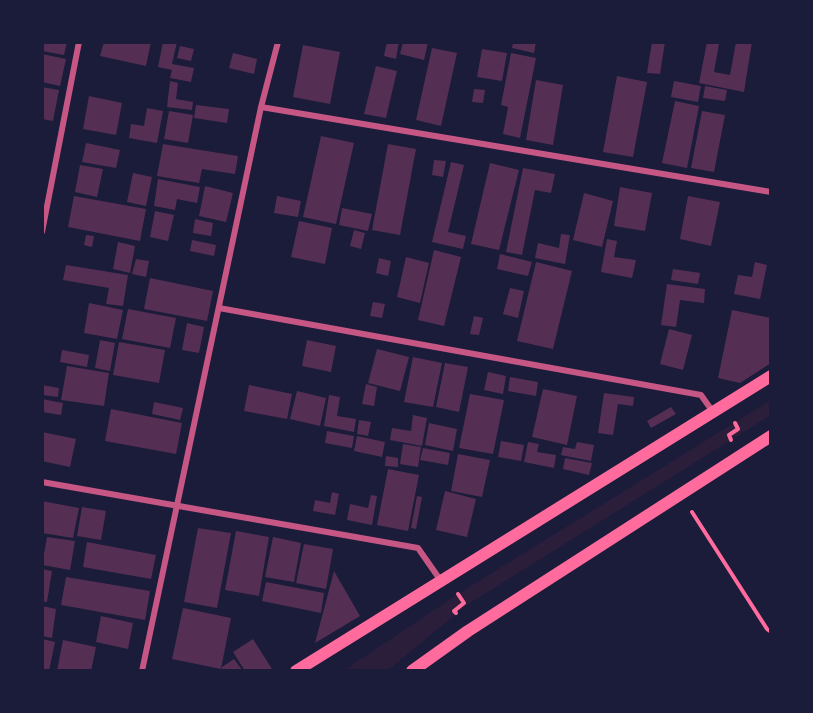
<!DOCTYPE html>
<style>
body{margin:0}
#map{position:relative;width:813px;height:713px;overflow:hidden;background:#1b1b3a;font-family:"Varela Round",sans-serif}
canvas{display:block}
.frame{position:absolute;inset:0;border:44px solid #1b1b3a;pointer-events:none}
</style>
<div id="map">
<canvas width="813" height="713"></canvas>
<div class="frame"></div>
</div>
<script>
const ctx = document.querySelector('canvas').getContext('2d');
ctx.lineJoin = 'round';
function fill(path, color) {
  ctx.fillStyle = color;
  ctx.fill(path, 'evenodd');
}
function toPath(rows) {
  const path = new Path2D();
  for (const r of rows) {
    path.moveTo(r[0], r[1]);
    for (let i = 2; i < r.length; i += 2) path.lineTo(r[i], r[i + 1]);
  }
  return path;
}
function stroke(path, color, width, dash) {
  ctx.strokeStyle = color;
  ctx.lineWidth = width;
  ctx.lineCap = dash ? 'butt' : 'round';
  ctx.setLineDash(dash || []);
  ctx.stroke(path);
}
fill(toPath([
 [771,400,771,415,467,605,387,671,343,671,458,594]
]), '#2a1e3b');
fill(toPath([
 [42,42,67,42,64,55,42,51],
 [104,42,151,42,146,66,100,56],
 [163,42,177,42,172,64,194,68,191,82,170,78,172,70,158,67],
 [387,42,399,42,396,59,384,56],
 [403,42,428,42,424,60,400,54],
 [513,42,536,42,534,53,512,48],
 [652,42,665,42,660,74,647,73],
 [707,42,719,44,714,72,730,75,736,42,752,42,744,92,699,83],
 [303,45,340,52,330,104,293,97],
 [180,46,194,49,191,61,177,58],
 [432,48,457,53,441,126,416,120],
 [482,49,507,53,502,81,477,77],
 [233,53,257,59,254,74,229,68],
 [511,53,536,58,520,138,503,134,508,107,501,105],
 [42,54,66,59,60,86,42,82],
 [376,66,397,71,386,118,364,114],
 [617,76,647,82,633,157,603,152],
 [536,80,563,85,553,145,526,140],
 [170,81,178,83,176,99,193,102,192,110,167,107],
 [674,81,701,86,698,102,671,97],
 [705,86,727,90,725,101,703,98],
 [42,87,59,90,53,121,42,119],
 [474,89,485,90,483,103,472,102],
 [89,96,122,103,116,135,83,129],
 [675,101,699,106,687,168,662,163],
 [196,105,229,109,227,123,194,118],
 [147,108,163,111,157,143,129,138,131,124,144,126],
 [169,111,193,115,188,143,164,139],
 [702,111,725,115,714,172,691,168],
 [321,136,354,143,336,224,303,217],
 [86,143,120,150,116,168,82,162],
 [163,144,238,156,235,174,202,169,199,183,157,176],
 [388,144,416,149,400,235,372,230],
 [434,160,446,161,443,177,432,175],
 [451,162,464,165,448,232,466,236,463,249,432,242],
 [490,163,519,170,499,250,471,244],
 [80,165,103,169,97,197,75,192],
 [523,168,555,174,551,193,535,190,522,255,506,252],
 [133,173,152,177,146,206,127,202],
 [158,179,200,187,197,203,177,199,175,210,154,206],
 [205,186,233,193,226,222,199,216],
 [620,187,652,193,645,231,614,226],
 [584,193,613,201,602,247,573,240],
 [74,196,146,209,140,241,68,227],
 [277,196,301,201,298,217,274,213],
 [688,196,720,202,711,246,680,239],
 [342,208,372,214,368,231,339,225],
 [155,211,174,215,168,241,150,237],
 [195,219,213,223,211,236,193,233],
 [299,221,332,228,325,264,291,257],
 [354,230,365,233,361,249,350,246],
 [561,234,570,235,565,264,535,258,538,243,559,248],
 [86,235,94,236,92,247,84,245],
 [607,239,617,241,614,257,636,260,632,278,601,272],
 [192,240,216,245,214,256,190,251],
 [118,242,135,246,130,273,113,269],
 [434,250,461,257,444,326,418,320],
 [500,254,532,262,528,276,497,269],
 [406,257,429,263,420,303,397,297],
 [379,258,391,261,388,276,376,273],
 [136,259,149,261,146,277,132,274],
 [536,262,572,271,553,349,517,341],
 [755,262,767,265,760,299,734,294,738,275,752,277],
 [66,265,128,275,123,306,106,304,109,288,63,280],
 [673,269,700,273,698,284,671,280],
 [150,278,213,291,207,321,144,309],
 [667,284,705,289,704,303,680,300,676,327,661,325],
 [510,288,524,291,518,318,503,314],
 [373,302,385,304,382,318,370,316],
 [89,303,123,310,117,339,84,333],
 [128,309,176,318,170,348,122,339],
 [732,310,771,318,771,363,740,383,718,378],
 [474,316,483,318,479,335,470,334],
 [187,323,204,327,199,353,182,350],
 [669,329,692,335,683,370,660,364],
 [100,340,115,343,110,371,95,368],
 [307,340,336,346,331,372,302,366],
 [119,342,165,350,159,383,113,375],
 [377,349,409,357,400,391,368,383],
 [62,350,89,355,87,367,60,362],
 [413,357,442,363,433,407,404,402],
 [445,363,468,367,459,412,436,407],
 [67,366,109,373,104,406,61,400],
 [488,372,506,376,503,394,484,390],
 [510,377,538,382,536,396,508,391],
 [366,384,377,387,374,406,362,404],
 [42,385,59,388,58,397,42,395],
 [249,385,292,394,287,419,244,411],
 [543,389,577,396,567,445,532,437],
 [297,391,326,398,320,426,290,419],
 [604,393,634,397,633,406,618,404,613,435,598,433],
 [470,394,504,400,493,454,459,448],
 [329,395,340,397,337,416,356,419,354,432,324,426],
 [42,399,63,403,61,415,42,412],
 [154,402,183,408,180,420,152,414],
 [671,407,676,414,651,428,647,421],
 [111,409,182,423,176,454,105,441],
 [413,415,427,418,422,446,390,440,392,428,411,431],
 [359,420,371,422,368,436,357,434],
 [429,423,457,429,453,451,425,445],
 [327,431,354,436,352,448,325,443],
 [42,432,76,439,70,467,42,461],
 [357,436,385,442,382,457,354,451],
 [501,441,524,445,521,461,498,457],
 [528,442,539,444,537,452,556,455,554,468,524,462],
 [577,442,594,445,591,461,561,455,563,447,575,449],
 [403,444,421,447,418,467,400,464],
 [423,448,450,453,448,465,420,460],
 [458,454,490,460,482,497,451,491],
 [386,456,398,458,398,467,385,466],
 [565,458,592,463,589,475,563,469],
 [388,469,419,475,408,531,377,525],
 [445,491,476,499,467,537,436,530],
 [332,492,339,494,335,515,313,511,315,500,330,503],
 [371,495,377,496,372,525,347,520,350,504,368,508],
 [417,496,422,497,416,529,411,528],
 [42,501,79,508,73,538,42,533],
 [82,507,106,511,101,540,77,536],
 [198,528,231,533,217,608,184,602],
 [236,531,269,537,259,596,225,590],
 [47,537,75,541,70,570,42,565],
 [273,537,301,543,294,582,265,577],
 [87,542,156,555,151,579,83,567],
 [304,544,333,549,326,589,296,583],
 [42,569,52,571,47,602,42,601],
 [334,571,360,616,315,643],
 [66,577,150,591,145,620,61,605],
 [266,582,324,593,321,613,262,601],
 [42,606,56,609,52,638,42,636],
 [183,608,231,618,221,669,172,659],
 [101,616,133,623,128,649,96,642],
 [42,639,55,642,49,671,42,671],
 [253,639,272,669,269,671,245,671,233,652],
 [63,640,96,647,91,671,57,671],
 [234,659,243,671,222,671,222,667]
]), '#542f53');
stroke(toPath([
 [731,440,729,435,738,429,735,423],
 [692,512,767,629,771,632],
 [456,613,454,611,464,603,458,594]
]), '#ff6b9d', 4);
stroke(toPath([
 [261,107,771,192],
 [42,232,79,42],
 [219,308,701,395,713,412],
 [42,482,418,548,441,581],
 [142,671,261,107,278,42]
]), '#c65784', 6);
stroke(toPath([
 [296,671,771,376],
 [412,671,468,631,771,436]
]), '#ff6b9d', 12);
</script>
